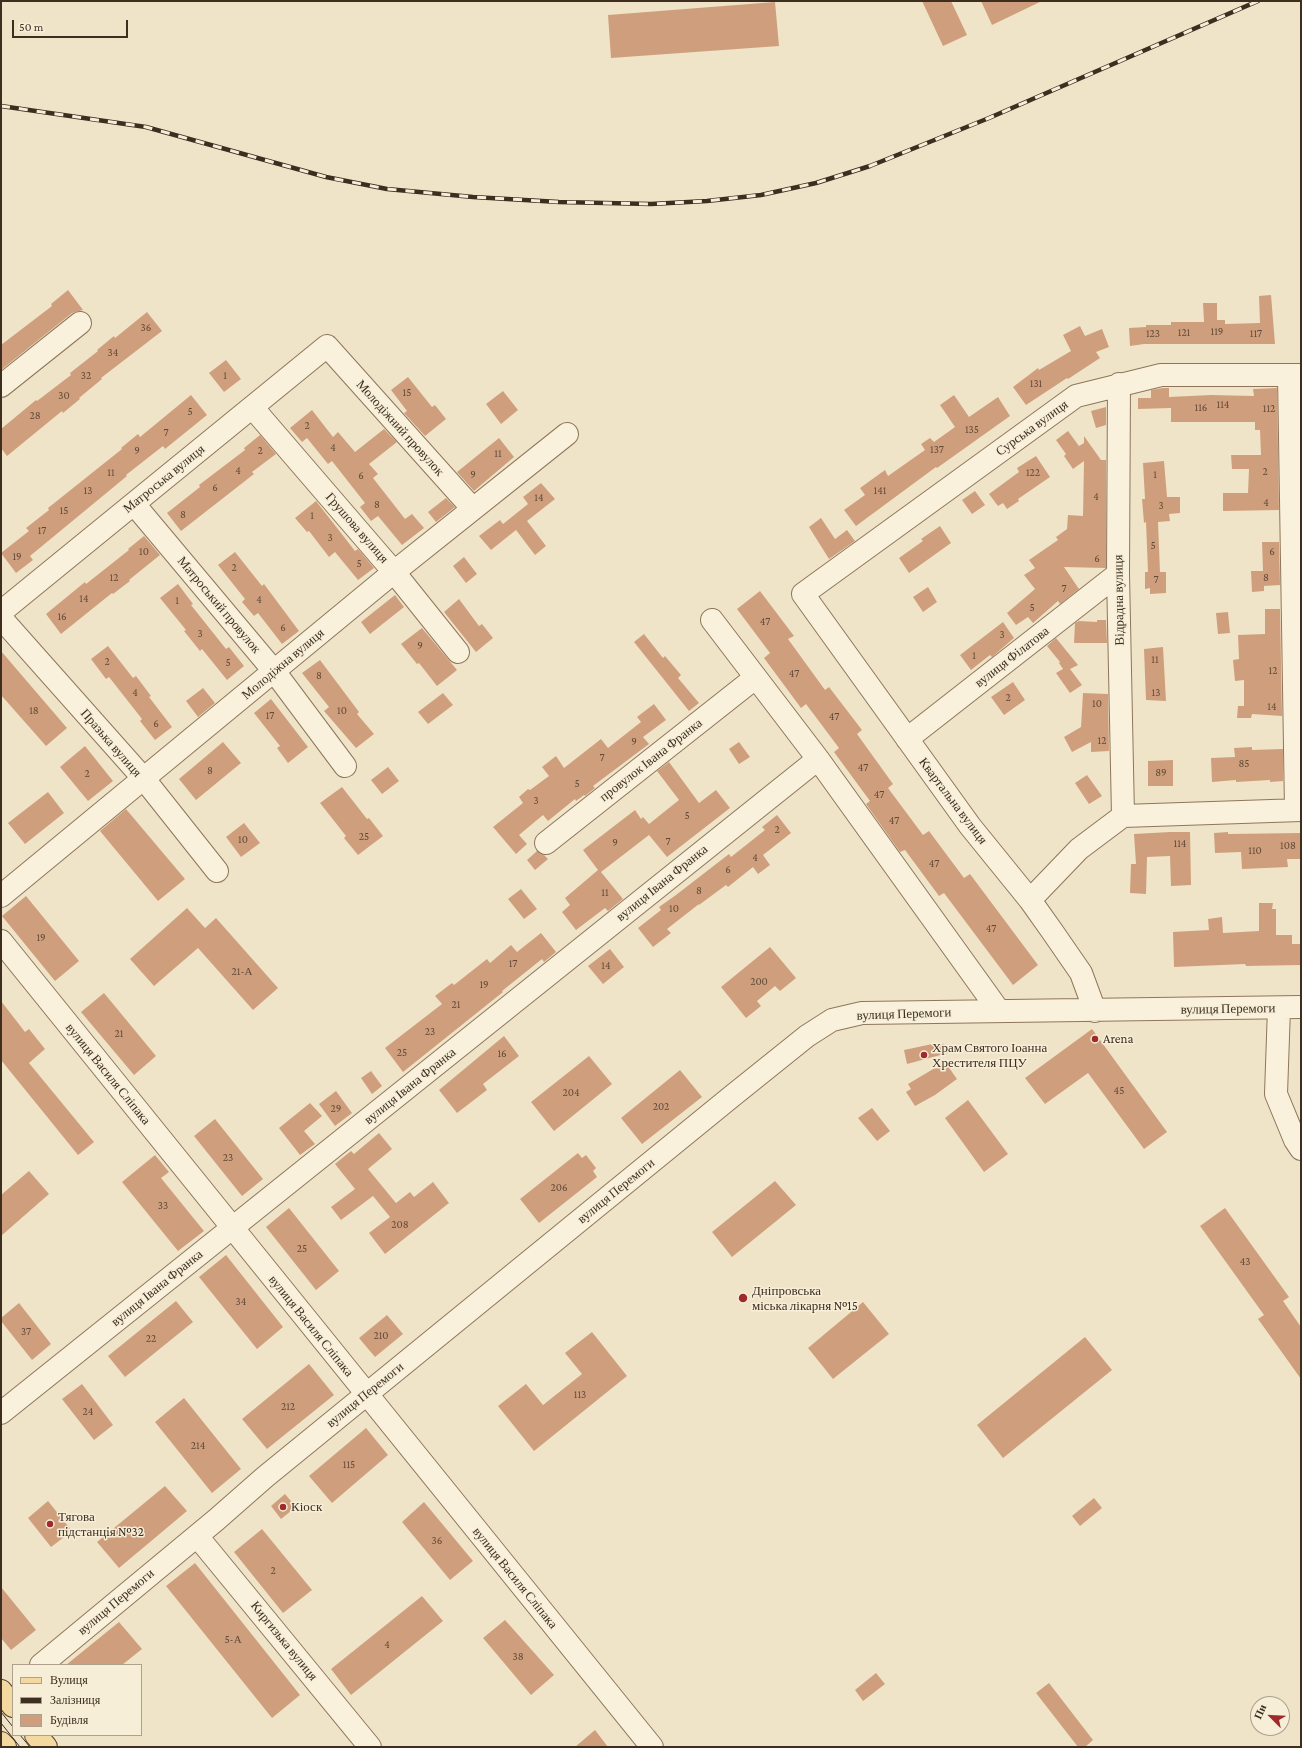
<!DOCTYPE html>
<meta charset="utf-8">
<style>
body{margin:0}
#map{position:relative;width:1302px;height:1748px;overflow:hidden;background:#f0e4c8;font-family:"Crimson Pro",serif}
canvas{display:block}
.frame{position:absolute;inset:0;border:2px solid #3d2e20;pointer-events:none}
.legend{position:absolute;left:12px;top:1664px;width:130px;height:72px;box-sizing:border-box;background:#f7eed8;border:1px solid #ada18e;margin:0;padding:5px 7px;list-style:none;font-size:12px;color:#3d2e20}
.legend li{display:flex;align-items:center;gap:8px;height:20px}
.legend b{width:20px;border:1px solid #ada18e}
.north{position:absolute;left:1250px;top:1696px;width:40px;height:40px;box-sizing:border-box;background:#f7eed8;border:1px solid #ada18e;border-radius:50%;rotate:294deg;font-size:11px;font-weight:700;line-height:16px;text-align:center;color:#3d2e20}
.north::after{content:'';display:block;margin:auto;width:14px;height:18px;background:#9e2a2b;clip-path:polygon(50% 0,100% 100%,50% 72%,0 100%)}
.scale{position:absolute;left:12px;top:20px;width:116px;height:18px;box-sizing:border-box;border:2px solid #3d2e20;border-top:0;padding-left:5px;font-size:12px;line-height:14px;white-space:nowrap;color:#3d2e20;-webkit-text-stroke:3px #f7eed8;paint-order:stroke}
</style>
<div id="map">
<canvas width="1302" height="1748"></canvas>
<div class="frame"></div>
<ul class="legend">
<li><b style="height:5px;background:#f3d9a0"></b>Вулиця</li>
<li><b style="height:5px;background:#3d2e20"></b>Залізниця</li>
<li><b style="height:11px;background:#cf9f7d"></b>Будівля</li>
</ul>
<div class="north">Пн</div>
<div class="scale">50 m</div>
</div>
<script>
const ctx = document.querySelector('canvas').getContext('2d');
ctx.lineJoin = 'round';
function fill(path, color) {
  ctx.fillStyle = color;
  ctx.fill(path, 'evenodd');
}
function toPath(rows) {
  const path = new Path2D();
  for (const r of rows) {
    path.moveTo(r[0], r[1]);
    for (let i = 2; i < r.length; i += 2) path.lineTo(r[i], r[i + 1]);
  }
  return path;
}
function stroke(path, color, width, dash) {
  ctx.strokeStyle = color;
  ctx.lineWidth = width;
  ctx.lineCap = dash ? 'butt' : 'round';
  ctx.setLineDash(dash || []);
  ctx.stroke(path);
}
function drawText(font, color, halo, rows, align = 'center') {
  ctx.font = font + ' "Crimson Pro",serif';
  ctx.lineWidth = 3;
  ctx.setLineDash([]);
  ctx.textBaseline = 'middle';
  ctx.strokeStyle = halo;
  ctx.fillStyle = color;
  for (const [text, x, y, turn = 0] of rows) {
    ctx.save();
    ctx.translate(x, y);
    ctx.rotate((+turn || 0) * Math.PI / 180);
    ctx.textAlign = isNaN(turn) ? turn : align;
    if (halo) ctx.strokeText(text, 0, 0);
    ctx.fillText(text, 0, 0);
    ctx.restore();
  }
}
fill(toPath([
 [922,1,951,1,967,35,943,46],
 [981,1,1042,1,992,25],
 [775,2,779,46,611,58,608,15],
 [68,290,83,310,72,313,1,370,1,345,52,306,51,304],
 [1271,295,1275,344,1144,344,1130,346,1129,328,1146,327,1146,325,1171,325,1171,322,1204,322,1203,303,1217,303,1217,320,1225,320,1225,324,1260,323,1259,296],
 [147,312,162,331,101,378,102,379,79,398,80,399,63,413,62,411,7,456,1,448,1,429,36,400,37,401,71,375,70,373,98,351,97,350,114,336,115,338],
 [1080,326,1085,336,1102,329,1109,347,1096,352,1100,358,1068,379,1067,378,1026,405,1013,387,1038,368,1039,370,1071,351,1063,335],
 [226,360,241,379,224,392,209,373],
 [408,377,432,407,435,405,446,419,425,436,404,413,407,411,391,390],
 [1163,388,1169,388,1169,397,1211,395,1254,396,1253,389,1277,388,1279,510,1223,511,1223,493,1248,493,1249,469,1232,469,1231,455,1261,455,1260,430,1255,430,1255,422,1171,422,1171,408,1138,409,1138,398,1151,398,1151,390],
 [503,391,518,410,501,424,486,404],
 [191,395,207,415,165,449,163,446,126,475,127,476,30,556,33,560,16,573,1,553,29,531,26,528,49,510,48,508,122,449,121,448,138,434,140,437],
 [954,395,969,417,998,397,1010,416,937,468,936,467,856,526,844,510,865,495,860,488,885,470,888,476,925,450,921,444,930,438,934,442,955,427,940,405],
 [1106,407,1106,425,1096,428,1091,411],
 [312,410,333,437,338,432,355,452,384,429,397,442,369,464,378,474,373,478,405,519,412,514,424,528,402,545,378,516,371,521,360,507,365,503,332,461,328,464,307,438,302,442,290,428],
 [1068,431,1079,446,1084,443,1084,436,1101,460,1106,460,1106,568,1064,567,1079,589,1060,604,1058,601,1033,623,1028,617,1016,625,1007,613,1035,589,1024,575,1035,568,1029,560,1058,540,1056,537,1067,529,1068,515,1083,516,1084,461,1073,469,1064,456,1066,454,1056,440],
 [260,435,276,454,252,472,254,474,181,531,167,513,200,487,199,485,245,450,244,448],
 [499,438,514,457,474,491,457,472],
 [1036,456,1050,477,1018,499,1019,501,1007,509,1003,503,998,506,989,494,1019,472,1017,468],
 [1164,461,1167,497,1180,497,1180,513,1169,514,1170,521,1158,522,1160,572,1166,572,1166,593,1150,594,1150,588,1145,589,1145,572,1148,572,1146,522,1144,523,1142,499,1145,499,1143,463],
 [541,483,555,499,527,521,546,546,535,555,516,530,491,550,479,536,500,520,503,524,528,504,523,497],
 [975,491,985,505,972,514,962,500],
 [446,498,455,507,436,522,428,512],
 [316,501,355,551,358,549,374,568,358,580,335,552,329,557,309,531,307,532,295,518],
 [821,518,835,539,847,530,855,541,829,559,809,527],
 [940,526,951,543,909,573,899,558,923,541,921,539],
 [144,536,160,555,129,580,130,581,113,594,112,593,61,634,46,614,85,582,86,584,129,550,128,549],
 [1262,542,1279,542,1280,585,1264,586,1264,591,1252,592,1251,571,1263,571],
 [235,552,262,586,264,584,299,631,282,644,258,613,254,616,242,602,245,599,218,565],
 [464,557,477,574,466,583,453,566],
 [178,584,193,604,191,605,226,649,229,647,244,666,227,680,202,649,200,651,184,631,186,630,160,598],
 [928,587,937,602,923,612,913,597],
 [760,591,794,636,788,639,825,690,829,687,862,730,857,734,893,784,888,788,923,835,929,831,964,878,970,874,1038,965,1013,985,944,893,939,896,905,850,900,852,866,804,870,801,834,752,839,748,806,704,801,708,764,658,770,653,737,609],
 [395,595,404,607,370,634,361,622],
 [459,599,479,626,482,624,493,638,476,652,444,612],
 [1265,609,1280,609,1282,716,1252,714,1251,718,1237,718,1238,706,1244,706,1244,680,1235,681,1233,660,1239,659,1238,635,1265,634],
 [1228,612,1230,633,1218,634,1216,613],
 [1097,620,1106,620,1107,643,1074,643,1075,623,1079,621,1097,622],
 [1003,622,1014,638,992,657,990,655,971,670,960,655],
 [422,628,457,670,437,686,419,663,417,664,401,644],
 [644,634,663,658,665,656,681,675,678,678,699,703,689,711,634,642],
 [1056,638,1078,665,1070,669,1082,685,1070,693,1056,673,1063,669,1059,663,1060,662,1047,646],
 [108,646,133,678,136,676,151,696,149,697,172,727,155,740,140,721,142,719,109,677,106,679,91,659],
 [1163,647,1166,701,1146,700,1144,649],
 [1,651,67,728,46,746,1,695],
 [320,660,359,712,357,714,374,734,356,748,324,711,329,707,302,673],
 [1013,682,1025,700,1004,715,991,697],
 [203,688,215,703,198,717,186,701],
 [443,693,453,705,428,724,418,712],
 [1083,693,1108,694,1109,751,1091,752,1091,742,1072,752,1064,737,1081,727],
 [271,699,308,747,288,763,277,748,280,746,254,713],
 [654,704,666,720,643,737,649,744,593,786,595,788,585,796,584,795,576,801,575,799,548,821,543,815,519,835,527,844,516,854,493,827,523,803,519,797,528,789,530,790,549,776,542,767,556,756,564,768,601,739,608,748,641,722,637,717],
 [223,742,241,763,196,800,179,779],
 [739,742,750,757,739,764,729,749],
 [85,746,113,781,88,801,60,767],
 [1252,747,1252,750,1283,749,1283,781,1270,782,1270,780,1236,782,1236,780,1212,782,1211,758,1235,757,1234,748],
 [1173,760,1173,786,1148,786,1148,761],
 [669,762,699,803,716,790,730,808,667,857,649,835,601,872,623,899,608,911,605,908,576,930,562,912,570,905,565,898,598,870,583,850,635,810,641,819,643,817,649,824,679,800,657,771],
 [388,767,399,781,382,794,371,780],
 [1087,775,1102,796,1089,804,1075,783],
 [342,787,367,819,369,818,383,836,358,855,344,838,346,836,320,803],
 [48,792,64,813,25,844,8,823],
 [126,809,185,879,158,901,100,831],
 [777,815,791,833,763,855,770,865,758,874,753,867,728,887,726,885,699,905,699,904,667,929,671,933,653,947,638,928,661,910,659,907,676,895,729,854,731,857,765,830,762,827],
 [244,823,260,843,241,857,226,837],
 [1170,832,1190,832,1191,885,1171,886,1170,856,1147,857,1146,894,1130,893,1131,864,1136,864,1134,834],
 [1228,832,1228,834,1301,833,1301,859,1287,859,1288,867,1242,869,1241,852,1215,853,1214,833],
 [537,851,544,855,548,859,535,870,527,860],
 [521,889,537,909,524,919,508,899],
 [26,896,79,961,55,981,2,916],
 [1259,903,1273,903,1272,909,1276,909,1276,935,1292,935,1292,944,1301,944,1301,965,1246,966,1245,964,1174,967,1173,932,1209,930,1208,919,1222,917,1223,933,1259,931],
 [187,908,205,928,216,918,278,988,253,1010,198,948,154,986,130,959],
 [541,933,556,952,544,962,542,959,502,991,503,992,403,1072,385,1048,442,1004,435,996,452,983,454,985,487,959,490,963,511,945,517,952],
 [770,947,796,978,780,991,775,986,757,1001,761,1006,746,1018,721,987],
 [610,949,624,967,603,984,588,966],
 [104,993,156,1056,134,1075,81,1012],
 [1,1001,25,1032,29,1029,45,1049,29,1063,94,1142,78,1155,1,1060],
 [1092,1029,1167,1132,1144,1149,1088,1073,1045,1104,1025,1078],
 [504,1036,519,1056,483,1084,487,1090,457,1113,439,1090],
 [937,1043,944,1044,948,1053,907,1064,904,1050],
 [589,1056,612,1084,554,1131,531,1102],
 [945,1062,957,1079,935,1095,915,1106,906,1092,911,1089,908,1084],
 [680,1070,702,1097,642,1144,621,1118],
 [371,1071,382,1086,372,1094,361,1078],
 [336,1091,352,1113,335,1126,319,1104],
 [968,1100,1008,1154,984,1172,945,1118],
 [310,1103,322,1116,304,1131,315,1144,300,1155,279,1128],
 [872,1108,890,1131,877,1141,858,1118],
 [215,1119,263,1179,242,1196,194,1136],
 [379,1133,392,1149,368,1169,396,1203,410,1192,414,1197,433,1182,449,1203,385,1254,369,1233,390,1217,373,1196,341,1220,331,1207,355,1189,335,1164,351,1151,354,1154],
 [578,1153,582,1158,586,1155,596,1168,593,1171,597,1177,539,1223,520,1199],
 [155,1155,169,1172,161,1178,204,1231,178,1251,122,1182],
 [29,1171,49,1194,1,1236,1,1195],
 [775,1181,796,1205,732,1257,712,1232],
 [289,1208,339,1271,316,1290,266,1227],
 [1225,1208,1289,1297,1283,1301,1301,1327,1301,1379,1258,1319,1264,1315,1200,1226],
 [226,1255,283,1327,257,1349,199,1277],
 [176,1301,193,1322,125,1377,108,1356],
 [863,1302,889,1334,833,1379,808,1348],
 [19,1303,51,1344,32,1360,1,1321,1,1318],
 [387,1315,403,1334,375,1357,359,1338],
 [592,1332,627,1376,534,1451,498,1406,526,1384,543,1405,582,1374,565,1353],
 [1085,1337,1112,1370,1003,1458,977,1425],
 [309,1364,334,1395,267,1449,242,1419],
 [82,1384,113,1425,94,1440,62,1399],
 [184,1398,241,1469,212,1493,155,1422],
 [366,1428,388,1455,332,1503,309,1476],
 [165,1486,187,1511,119,1568,97,1542],
 [285,1494,296,1507,281,1519,271,1506],
 [1094,1498,1102,1508,1080,1526,1072,1516],
 [48,1501,72,1531,51,1547,28,1518],
 [424,1502,473,1561,450,1580,402,1522],
 [262,1529,312,1590,283,1613,234,1552],
 [195,1563,300,1695,272,1718,166,1586],
 [1,1587,36,1630,11,1650,1,1638],
 [422,1596,443,1621,351,1695,331,1669],
 [505,1620,554,1675,531,1695,483,1638],
 [119,1622,142,1649,122,1665,66,1665],
 [876,1673,885,1684,863,1701,855,1690],
 [1049,1683,1093,1740,1085,1747,1078,1747,1036,1693],
 [595,1730,608,1747,575,1747]
]), '#cf9f7d');
const minor = toPath([
 [1289,375,1296,810],
 [1119,384,1118,574,1123,816],
 [1,386,80,323],
 [252,407,394,572,458,652],
 [134,504,274,671,345,766],
 [1,612,327,346,473,509],
 [1,618,144,779,217,871],
 [712,620,818,759,999,1011],
 [907,739,1118,574],
 [546,843,755,678],
 [1,896,394,572,567,434],
 [1030,900,1079,849,1123,816,1301,810],
 [1,941,652,1747],
 [1279,1008,1276,1094,1295,1140,1301,1149],
 [1095,1011,1081,973,1052,931,1030,900,970,826,803,594,1076,396,1161,375,1301,375],
 [1,1413,818,759],
 [197,1536,370,1747],
 [41,1665,216,1520,265,1477,731,1097,807,1036,832,1020,862,1013,1301,1007]
]);
const major = toPath([
 [1,1691,13,1706],
 [36,1735,46,1747],
 [1,1743,5,1747]
]);
stroke(minor, '#8d765c', 24);
stroke(major, '#5b4430', 24);
stroke(minor, '#faf1dc', 22);
stroke(major, '#f3d9a0', 22);
stroke(toPath([
 [1,1712,13,1727],
 [1,1723,20,1747],
 [20,1735,30,1747]
]), '#3d2e20', 1);
const rail = toPath([
 [1,106,146,127,326,177,387,189,473,197,559,202,651,204,707,201,761,195,816,183,870,166,989,118,1258,1]
]);
stroke(rail, '#3d2e20', 4.5);
stroke(rail, '#f7eed8', 3, [9]);
for (const [x, y, r, color] of [
 [1095,1039,4,"#9e2a2b"],
 [924,1055,4,"#9e2a2b"],
 [743,1298,5,"#9e2a2b"],
 [283,1507,4,"#9e2a2b"],
 [50,1524,4,"#9e2a2b"]
]) {
  const dot = new Path2D();
  dot.arc(x, y, r, 0, 2 * Math.PI);
  ctx.fillStyle = color;
  ctx.fill(dot);
  stroke(dot, '#f7eed8', 1.5);
}
drawText('11px', '#624a37', null, [
 ["36",146,328],
 ["119",1217,332],
 ["121",1184,333],
 ["123",1153,334],
 ["117",1256,334],
 ["34",113,353],
 ["32",86,376],
 ["1",225,376],
 ["131",1036,384],
 ["15",407,393],
 ["30",64,396],
 ["114",1223,405],
 ["116",1201,408],
 ["112",1269,409],
 ["5",190,412],
 ["28",35,416],
 ["2",307,426],
 ["135",972,430],
 ["7",166,433],
 ["4",333,448],
 ["137",937,450],
 ["9",137,451],
 ["2",260,451],
 ["11",498,454],
 ["4",238,471],
 ["2",1265,472],
 ["11",111,473],
 ["122",1033,473],
 ["9",473,475],
 ["1",1155,475],
 ["6",361,476],
 ["6",215,488],
 ["13",88,491],
 ["141",880,491],
 ["4",1096,497],
 ["14",539,498],
 ["4",1266,503],
 ["8",377,505],
 ["3",1161,506],
 ["15",64,511],
 ["8",183,515],
 ["1",312,516],
 ["17",42,531],
 ["3",330,538],
 ["5",1153,546],
 ["10",144,552],
 ["6",1272,552],
 ["19",17,557],
 ["6",1097,559],
 ["5",359,564],
 ["2",234,568],
 ["12",114,578],
 ["8",1266,578],
 ["7",1156,580],
 ["7",1064,589],
 ["14",84,599],
 ["4",259,600],
 ["1",177,601],
 ["5",1032,608],
 ["16",62,617],
 ["47",765,622],
 ["6",283,628],
 ["3",200,634],
 ["3",1002,635],
 ["9",420,646],
 ["1",974,656],
 ["11",1155,660],
 ["2",107,662],
 ["5",228,663],
 ["12",1273,671],
 ["47",794,674],
 ["8",319,676],
 ["4",135,693],
 ["13",1156,693],
 ["2",1008,698],
 ["10",1097,704],
 ["14",1272,707],
 ["18",34,711],
 ["10",342,711],
 ["17",270,716],
 ["47",834,717],
 ["6",156,724],
 ["12",1102,741],
 ["9",634,742],
 ["7",602,758],
 ["85",1244,764],
 ["47",863,768],
 ["8",210,771],
 ["89",1161,773],
 ["2",87,774],
 ["5",577,784],
 ["47",879,795],
 ["3",536,801],
 ["5",687,816],
 ["47",894,821],
 ["2",777,830],
 ["25",364,837],
 ["10",243,840],
 ["7",668,842],
 ["9",615,843],
 ["114",1180,844],
 ["108",1288,846],
 ["110",1255,851],
 ["4",755,858],
 ["47",934,864],
 ["6",728,870],
 ["8",699,891],
 ["11",605,893],
 ["10",674,909],
 ["47",991,929],
 ["19",41,938],
 ["17",513,964],
 ["14",606,966],
 ["21-А",242,972],
 ["200",759,982],
 ["19",484,985],
 ["21",456,1005],
 ["23",430,1032],
 ["21",119,1034],
 ["25",402,1053],
 ["16",502,1054],
 ["45",1119,1091],
 ["204",571,1093],
 ["202",661,1107],
 ["29",336,1109],
 ["23",228,1158],
 ["206",559,1188],
 ["33",163,1206],
 ["208",400,1225],
 ["25",302,1249],
 ["43",1245,1262],
 ["34",241,1302],
 ["37",26,1332],
 ["210",381,1336],
 ["22",151,1339],
 ["113",580,1395],
 ["212",288,1407],
 ["24",88,1412],
 ["214",198,1446],
 ["115",349,1465],
 ["36",437,1541],
 ["2",273,1571],
 ["5-А",233,1640],
 ["4",387,1645],
 ["38",518,1657]
]);
drawText('13px', '#3d2e20', '#f7eed8', [
 ["Молодіжний провулок",400,428,48],
 ["Сурська вулиця",1032,428,-36],
 ["Матроська вулиця",164,479,-39],
 ["Грушова вулиця",357,528,49],
 ["Відрадна вулиця",1119,600,-91],
 ["Матроський провулок",219,605,50],
 ["вулиця Філатова",1012,657,-38],
 ["Молодіжна вулиця",283,664,-40],
 ["Празька вулиця",111,743,49],
 ["провулок Івана Франка",651,760,-38],
 ["Квартальна вулиця",953,801,53],
 ["вулиця Івана Франка",662,883,-39],
 ["вулиця Перемоги",1228,1009,-1],
 ["вулиця Перемоги",904,1014,-2],
 ["вулиця Василя Сліпака",108,1074,51],
 ["вулиця Івана Франка",410,1086,-39],
 ["вулиця Перемоги",616,1191,-39],
 ["вулиця Івана Франка",157,1288,-39],
 ["вулиця Василя Сліпака",311,1326,51],
 ["вулиця Перемоги",365,1395,-39],
 ["вулиця Василя Сліпака",515,1578,51],
 ["вулиця Перемоги",116,1602,-40],
 ["Киргизька вулиця",284,1641,51]
]);
drawText('13px', '#3d2e20', '#f7eed8', [
 ["Arena",1103,1039],
 ["Храм Святого Іоанна",932,1048],
 ["Хрестителя ПЦУ",932,1063],
 ["Дніпровська",752,1291],
 ["міська лікарня №15",752,1306],
 ["Кіоск",291,1507],
 ["Тягова",58,1517],
 ["пiдстанцiя №32",58,1532]
], 'left');
</script>
